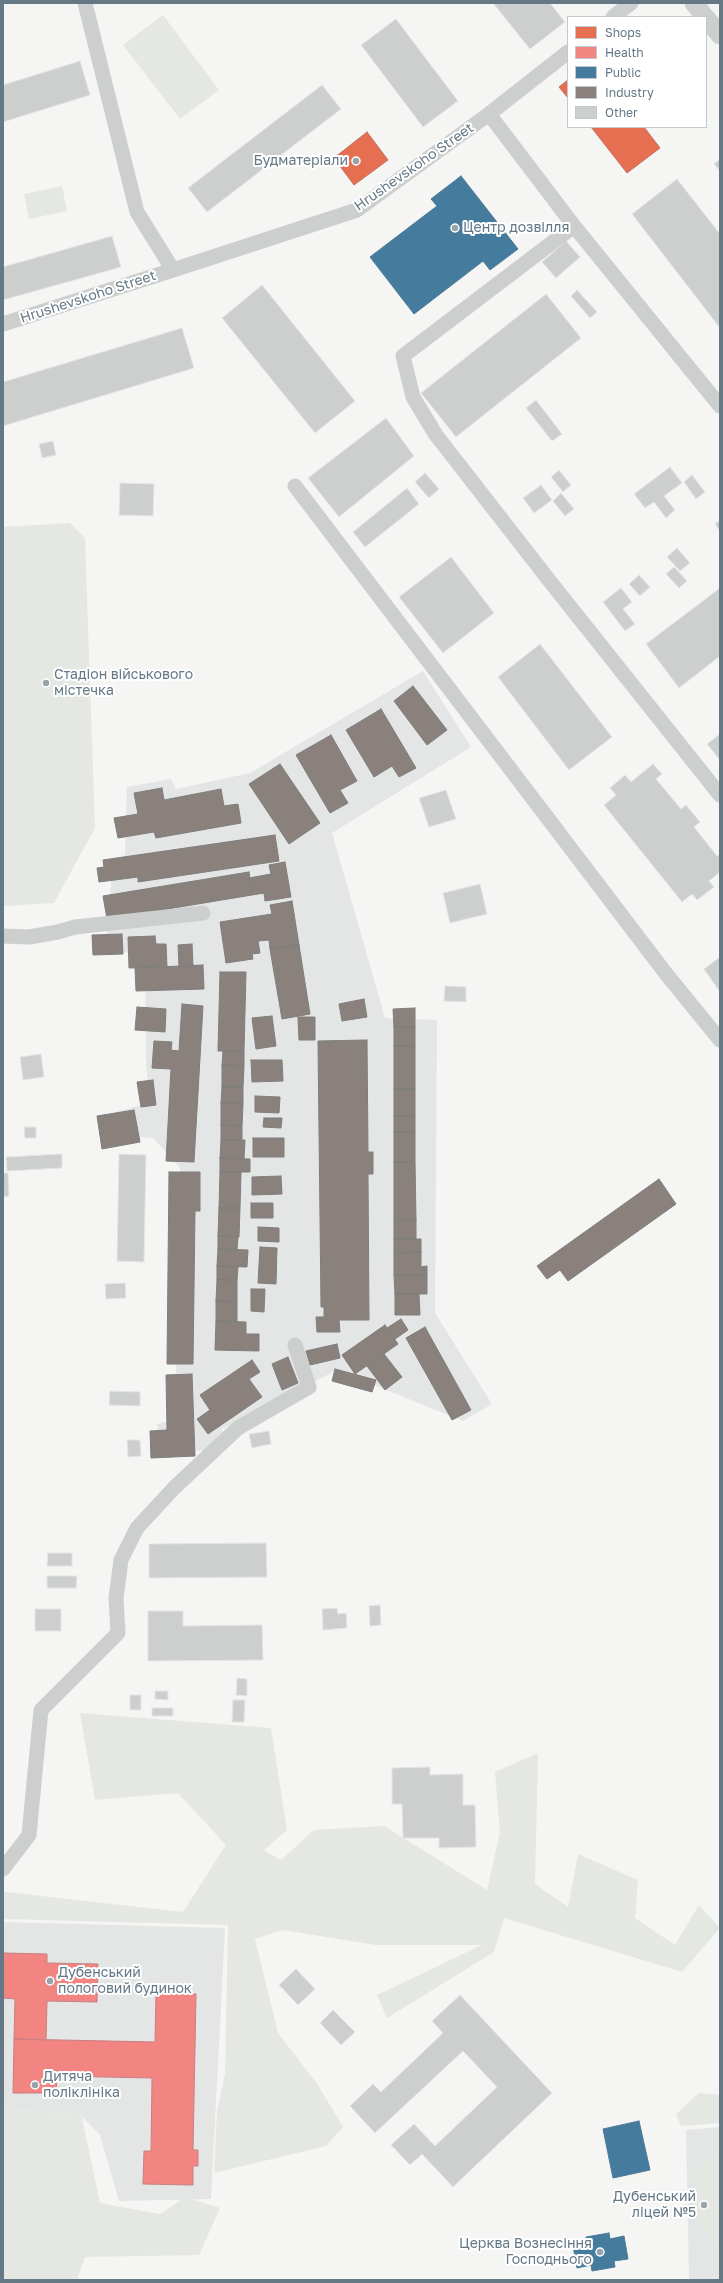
<!DOCTYPE html>
<meta charset="utf-8">
<style>
body{margin:0}
#map{position:relative;width:723px;height:2283px;overflow:hidden;background:#f5f5f4;font-family:"Golos Text",sans-serif}
canvas{display:block}
.frame{position:absolute;inset:0;border:4px solid #647885;pointer-events:none}
.legend{position:absolute;left:567px;top:16px;width:140px;height:112px;box-sizing:border-box;background:#fff;border:1px solid #c1c9ce;margin:0;padding:5px 7px;list-style:none;font-size:12px;color:#647885}
.legend li{display:flex;align-items:center;gap:8px;height:20px}
.legend b{width:20px;border:1px solid #c1c9ce}
</style>
<div id="map">
<canvas width="723" height="2283"></canvas>
<div class="frame"></div>
<ul class="legend">
<li><b style="height:11px;background:#e76f51"></b>Shops</li>
<li><b style="height:11px;background:#f28482"></b>Health</li>
<li><b style="height:11px;background:#457b9d"></b>Public</li>
<li><b style="height:11px;background:#8a817c"></b>Industry</li>
<li><b style="height:11px;background:#cdcfcf"></b>Other</li>
</ul>
</div>
<script>
const ctx = document.querySelector('canvas').getContext('2d');
ctx.lineJoin = 'round';
function fill(path, color) {
  ctx.fillStyle = color;
  ctx.fill(path, 'evenodd');
}
function toPath(rows) {
  const path = new Path2D();
  for (const r of rows) {
    path.moveTo(r[0], r[1]);
    for (let i = 2; i < r.length; i += 2) path.lineTo(r[i], r[i + 1]);
  }
  return path;
}
function stroke(path, color, width, dash) {
  ctx.strokeStyle = color;
  ctx.lineWidth = width;
  ctx.lineCap = dash ? 'butt' : 'round';
  ctx.setLineDash(dash || []);
  ctx.stroke(path);
}
function drawText(font, color, halo, rows, align = 'center') {
  ctx.font = font + ' "Golos Text",sans-serif';
  ctx.lineWidth = 4;
  ctx.setLineDash([]);
  ctx.textBaseline = 'middle';
  ctx.strokeStyle = halo;
  ctx.fillStyle = color;
  for (const [text, x, y, turn = 0] of rows) {
    ctx.save();
    ctx.translate(x, y);
    ctx.rotate((+turn || 0) * Math.PI / 180);
    ctx.textAlign = isNaN(turn) ? turn : align;
    if (halo) ctx.strokeText(text, 0, 0);
    ctx.fillText(text, 0, 0);
    ctx.restore();
  }
}
fill(toPath([
 [423,671,471,747,332,833,385,1018,437,1020,435,1313,492,1404,463,1421,337,1370,222,1429,222,1450,161,1452,157,1424,175,1420,180,1168,153,1138,121,1136,115,1112,150,1103,146,1064,145,952,105,953,113,860,125,855,127,787,171,779,176,789,250,773],
 [3,1922,225,1928,211,2199,119,2201,100,2135,78,2113,7,2111,3,2108],
 [720,2127,720,2280,689,2280,686,2130]
]), '#e4e5e5');
fill(toPath([
 [163,15,219,90,180,119,123,45],
 [62,186,67,211,29,219,24,194],
 [70,523,85,538,95,828,54,903,3,906,3,527],
 [80,1713,271,1728,287,1830,264,1850,281,1860,314,1830,384,1826,487,1890,500,1832,495,1772,538,1753,535,1884,568,1907,578,1854,638,1880,635,1918,675,1945,699,1905,720,1928,682,1972,504,1918,494,1952,387,2018,377,1995,482,1945,376,1945,282,1930,255,1939,278,2033,318,2085,343,2127,326,2146,214,2173,217,2111,225,2074,228,1925,3,1919,3,1893,6,1892,183,1912,226,1845,178,1793,95,1800],
 [699,2093,720,2095,720,2123,681,2126,676,2114],
 [3,2108,7,2111,81,2113,100,2203,160,2214,185,2197,220,2208,199,2255,85,2257,77,2280,3,2280],
 [720,2146,720,2247,710,2240,698,2224,692,2205,692,2187,697,2169,710,2153]
]), '#e5e8e2');
const shops = toPath([
 [568,80,568,98,559,87,568,80],
 [591,127,644,127,660,148,627,173,591,127],
 [367,132,388,160,354,185,334,158,367,132]
]);
fill(shops, '#e76f51');
stroke(shops, '#c07261', 1);
const health = toPath([
 [3,1953,47,1954,47,1963,98,1964,97,2002,47,2001,46,2040,14,2039,15,1999,3,1998,3,1953],
 [156,1993,196,1994,193,2150,198,2150,198,2166,193,2166,193,2185,143,2184,144,2151,151,2151,152,2078,57,2076,56,2093,13,2093,14,2039,155,2042,156,1993]
]);
fill(health, '#f28482');
stroke(health, '#c78083', 1);
const public = toPath([
 [461,176,518,249,490,270,483,261,414,314,370,257,437,206,431,199,461,176],
 [639,2121,650,2170,613,2178,603,2129,639,2121],
 [609,2233,610,2239,624,2236,628,2259,614,2261,615,2267,592,2271,591,2265,577,2268,573,2246,587,2243,586,2237,609,2233]
]);
fill(public, '#457b9d');
stroke(public, '#4e7a96', 1);
const industry = toPath([
 [413,686,447,730,427,745,394,701,413,686],
 [381,709,416,768,399,777,392,766,374,777,346,730,381,709],
 [331,735,357,781,340,790,348,803,330,813,296,755,331,735],
 [280,764,320,823,289,844,249,784,280,764],
 [162,788,164,800,221,789,224,806,238,804,241,823,156,838,154,832,118,838,114,818,138,814,134,793,162,788],
 [275,835,279,861,138,882,138,877,99,882,97,868,104,867,103,860,275,835],
 [285,862,291,897,265,901,264,893,252,895,249,878,271,874,269,865,285,862],
 [249,872,252,895,107,919,103,896,249,872],
 [292,901,299,945,270,949,269,940,258,941,260,953,252,954,253,959,226,963,220,922,272,914,270,905,292,901],
 [122,934,123,954,93,955,92,935,122,934],
 [155,936,156,944,166,944,167,967,129,968,128,937,155,936],
 [192,944,193,966,179,966,178,945,192,944],
 [299,945,310,1014,282,1019,270,949,299,945],
 [203,965,204,989,136,991,135,968,203,965],
 [220,972,246,972,244,1051,218,1051,220,972],
 [364,999,367,1017,342,1021,339,1004,364,999],
 [182,1004,203,1006,194,1162,166,1161,171,1069,152,1068,154,1041,172,1042,171,1050,179,1051,182,1004],
 [137,1007,166,1009,165,1032,135,1030,137,1007],
 [415,1008,415,1027,394,1027,393,1009,415,1008],
 [272,1016,276,1046,256,1049,252,1018,272,1016],
 [298,1017,315,1017,315,1040,299,1040,298,1017],
 [394,1027,415,1027,415,1046,394,1046,394,1027],
 [367,1040,368,1152,373,1152,373,1174,368,1174,369,1320,339,1320,340,1332,317,1332,316,1317,324,1317,324,1307,321,1307,318,1041,367,1040],
 [394,1046,415,1046,415,1089,394,1089,394,1046],
 [223,1051,244,1051,244,1066,222,1065,223,1051],
 [251,1060,282,1060,283,1081,252,1082,251,1060],
 [222,1065,244,1066,243,1087,222,1087,222,1065],
 [153,1080,156,1105,141,1107,137,1082,153,1080],
 [222,1087,243,1087,243,1104,221,1103,222,1087],
 [394,1089,415,1089,415,1116,394,1116,394,1089],
 [255,1096,280,1097,279,1113,255,1112,255,1096],
 [221,1103,243,1104,242,1126,221,1125,221,1103],
 [134,1110,140,1142,102,1149,97,1116,134,1110],
 [394,1116,415,1116,415,1132,394,1132,394,1116],
 [264,1118,282,1118,281,1128,263,1127,264,1118],
 [221,1125,242,1126,242,1140,221,1140,221,1125],
 [394,1132,415,1132,415,1162,394,1162,394,1132],
 [253,1138,284,1138,284,1157,253,1157,253,1138],
 [221,1140,245,1140,244,1159,220,1158,221,1140],
 [220,1158,250,1159,250,1172,220,1172,220,1158],
 [394,1162,415,1162,416,1220,394,1221,394,1162],
 [169,1172,200,1172,200,1211,195,1211,193,1364,167,1364,169,1172],
 [220,1172,241,1172,240,1208,219,1208,220,1172],
 [281,1176,282,1194,252,1195,252,1177,281,1176],
 [659,1179,676,1204,568,1281,560,1270,547,1279,537,1266,659,1179],
 [251,1203,273,1203,273,1218,251,1218,251,1203],
 [219,1208,240,1208,239,1237,218,1236,219,1208],
 [416,1220,416,1239,394,1239,394,1221,416,1220],
 [258,1227,279,1228,279,1242,258,1241,258,1227],
 [218,1236,238,1237,237,1250,218,1249,218,1236],
 [394,1239,421,1239,421,1252,394,1253,394,1239],
 [260,1247,277,1248,276,1284,258,1283,260,1247],
 [218,1249,248,1250,247,1267,217,1266,218,1249],
 [421,1252,421,1267,427,1266,427,1275,394,1275,394,1253,421,1252],
 [217,1266,238,1267,237,1280,217,1280,217,1266],
 [394,1275,427,1275,427,1294,395,1294,394,1275],
 [217,1280,237,1280,237,1302,216,1301,217,1280],
 [251,1289,265,1289,264,1312,251,1311,251,1289],
 [395,1294,419,1294,420,1315,395,1315,395,1294],
 [216,1301,237,1302,237,1322,216,1321,216,1301],
 [401,1319,408,1330,395,1339,387,1328,401,1319],
 [216,1321,246,1322,246,1334,259,1334,259,1351,215,1350,216,1321],
 [385,1325,398,1344,355,1374,342,1355,385,1325],
 [425,1327,471,1410,452,1420,406,1338,425,1327],
 [337,1344,340,1358,310,1365,306,1351,337,1344],
 [384,1354,402,1377,385,1390,367,1366,384,1354],
 [288,1357,298,1383,282,1390,272,1364,288,1357],
 [252,1360,260,1372,249,1379,262,1397,208,1434,197,1419,210,1410,200,1395,252,1360],
 [335,1369,376,1380,372,1392,332,1381,335,1369],
 [192,1374,195,1456,151,1458,150,1431,167,1430,166,1375,192,1374]
]);
fill(industry, '#8a817c');
stroke(industry, '#7f7e7f', 1);
const building = toPath([
 [493,3,550,3,565,22,530,49,493,3],
 [396,19,458,101,423,127,361,45,396,19],
 [80,61,90,95,3,122,3,85,80,61],
 [322,85,341,109,207,212,188,188,322,85],
 [720,159,720,171,714,164,720,159],
 [677,179,720,234,720,328,632,214,677,179],
 [112,236,121,267,3,300,3,267,112,236],
 [566,241,580,257,556,278,542,262,566,241],
 [262,285,355,401,315,433,222,318,262,285],
 [577,290,597,312,590,318,571,296,577,290],
 [546,294,581,338,456,437,421,393,546,294],
 [182,328,194,368,3,426,3,382,182,328],
 [536,400,562,434,552,441,526,408,536,400],
 [386,418,414,456,339,517,308,478,386,418],
 [53,441,56,455,42,458,39,444,53,441],
 [670,467,682,483,664,496,675,510,666,518,654,502,645,508,634,494,670,467],
 [559,470,571,485,563,492,551,477,559,470],
 [425,473,439,489,429,498,415,482,425,473],
 [692,475,705,492,696,499,684,482,692,475],
 [120,483,154,484,153,516,119,515,120,483],
 [541,485,552,500,534,513,523,498,541,485],
 [407,488,419,504,365,547,353,532,407,488],
 [561,493,574,509,565,516,553,501,561,493],
 [720,520,720,531,715,524,720,520],
 [677,548,690,563,680,571,667,557,677,548],
 [451,557,494,613,443,653,399,597,451,557],
 [674,567,687,581,679,588,666,574,674,567],
 [639,575,650,587,640,596,629,584,639,575],
 [621,588,632,602,623,609,635,624,625,631,603,602,621,588],
 [720,588,720,656,679,688,646,644,720,588],
 [540,644,612,737,569,770,498,677,540,644],
 [720,734,720,760,707,744,720,734],
 [653,764,662,774,656,779,681,809,686,805,700,822,694,827,717,856,720,854,720,872,709,881,714,887,697,900,692,894,682,902,604,805,616,795,610,788,625,775,631,782,653,764],
 [446,790,456,819,429,827,419,798,446,790],
 [480,884,487,914,450,923,443,893,480,884],
 [720,957,720,992,704,969,720,957],
 [445,986,466,987,466,1002,444,1001,445,986],
 [41,1054,44,1077,23,1080,20,1057,41,1054],
 [24,1127,36,1127,36,1138,25,1138,24,1127],
 [62,1154,62,1168,7,1171,6,1157,62,1154],
 [119,1154,146,1155,144,1262,117,1261,119,1154],
 [3,1173,8,1173,9,1196,3,1197,3,1173],
 [125,1283,126,1298,106,1299,105,1284,125,1283],
 [110,1391,140,1392,140,1406,109,1405,110,1391],
 [269,1431,271,1444,252,1448,249,1434,269,1431],
 [127,1440,140,1440,141,1456,128,1457,127,1440],
 [266,1543,267,1577,149,1578,149,1544,266,1543],
 [48,1553,72,1553,72,1566,47,1566,48,1553],
 [47,1576,77,1576,76,1588,47,1588,47,1576],
 [380,1605,381,1625,370,1626,369,1606,380,1605],
 [337,1608,338,1614,346,1613,347,1628,323,1630,322,1609,337,1608],
 [35,1609,61,1609,61,1631,35,1631,35,1609],
 [148,1611,183,1611,183,1626,262,1625,263,1660,148,1661,148,1611],
 [237,1678,247,1679,247,1696,236,1695,237,1678],
 [155,1691,168,1691,168,1700,155,1699,155,1691],
 [130,1695,141,1695,141,1710,130,1710,130,1695],
 [233,1700,245,1700,244,1722,232,1722,233,1700],
 [152,1708,173,1708,173,1716,152,1716,152,1708],
 [430,1767,430,1775,463,1774,463,1805,475,1805,476,1847,439,1848,439,1838,403,1838,402,1804,392,1804,392,1768,430,1767],
 [296,1969,315,1989,298,2005,279,1985,296,1969],
 [460,1995,552,2093,453,2187,422,2154,410,2165,391,2145,414,2124,435,2146,497,2087,463,2051,375,2133,350,2106,373,2084,381,2092,443,2033,432,2021,460,1995],
 [333,2010,355,2032,341,2045,320,2023,333,2010]
]);
fill(building, '#cdcfcf');
stroke(building, '#e4e4e4', 1);
stroke(toPath([
 [613,17,631,3],
 [489,114,574,226,720,406],
 [574,226,403,356,413,397,436,435,552,584,720,795],
 [173,270,357,210,489,114,568,52],
 [3,324,173,270,137,212,85,3],
 [295,486,667,975,720,1040],
 [3,936,29,937,58,932,75,927,203,913],
 [3,1869,29,1835,41,1710,118,1633,116,1598,121,1560,137,1528,174,1488,238,1428,309,1387,295,1345]
]), '#cdcfcf', 15);
stroke(toPath([
 [694,3,705,17],
 [706,18,720,35]
]), '#cdcfcf', 19);
for (const [x, y, r, color] of [
 [356,161,4,"#97a4ac"],
 [455,228,4,"#97a4ac"],
 [46,683,4,"#97a4ac"],
 [50,1981,4,"#97a4ac"],
 [35,2085,4,"#97a4ac"],
 [704,2205,4,"#97a4ac"],
 [600,2252,4,"#97a4ac"]
]) {
  const dot = new Path2D();
  dot.arc(x, y, r, 0, 2 * Math.PI);
  ctx.fillStyle = color;
  ctx.fill(dot);
  stroke(dot, '#fff', 1.5);
}
drawText('14px', '#647885', '#fff', [
 ["Будматеріали",348,161,"right"],
 ["Центр дозвілля",463,228],
 ["Стадіон військового",54,675],
 ["містечка",54,691],
 ["Дубенський",58,1973],
 ["пологовий будинок",58,1989],
 ["Дитяча",43,2077],
 ["поліклініка",43,2093],
 ["Дубенський",696,2197,"right"],
 ["ліцей №5",696,2213,"right"],
 ["Церква Вознесіння",592,2244,"right"],
 ["Господнього",592,2260,"right"]
], 'left');
drawText('14px', '#647885', '#fff', [
 ["Hrushevskoho Street",414,167,-35],
 ["Hrushevskoho Street",88,297,-18]
]);
</script>
